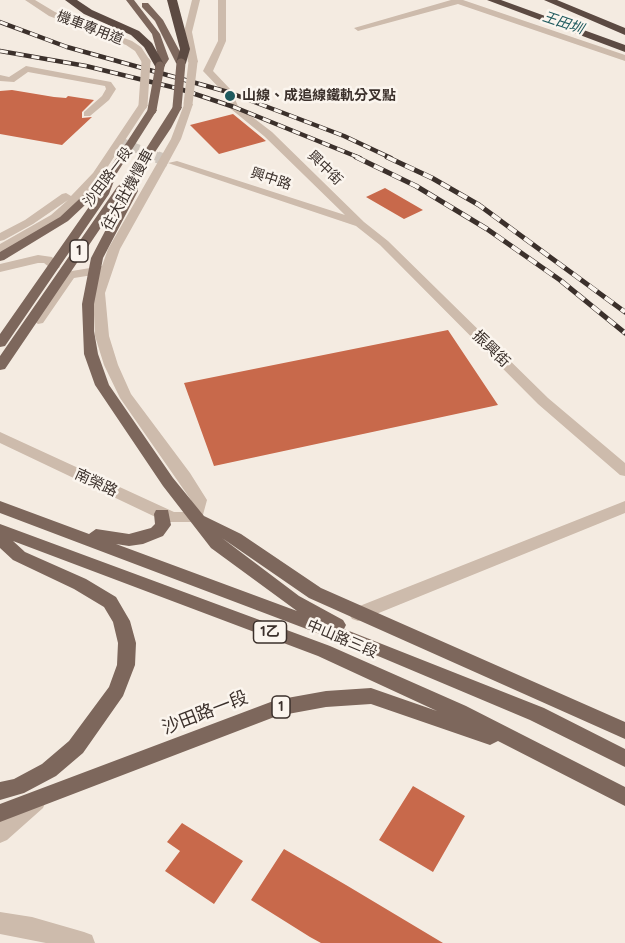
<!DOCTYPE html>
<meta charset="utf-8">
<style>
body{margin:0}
canvas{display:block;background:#f4ebe1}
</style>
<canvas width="625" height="943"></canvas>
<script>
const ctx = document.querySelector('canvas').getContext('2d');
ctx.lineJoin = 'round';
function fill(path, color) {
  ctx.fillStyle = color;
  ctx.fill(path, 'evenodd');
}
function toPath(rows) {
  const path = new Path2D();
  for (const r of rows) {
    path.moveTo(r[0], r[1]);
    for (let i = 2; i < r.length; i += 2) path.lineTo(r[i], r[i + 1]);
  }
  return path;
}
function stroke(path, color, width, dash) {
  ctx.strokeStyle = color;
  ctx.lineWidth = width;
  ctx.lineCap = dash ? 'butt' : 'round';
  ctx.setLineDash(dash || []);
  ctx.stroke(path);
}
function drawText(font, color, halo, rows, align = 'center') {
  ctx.font = font + ' Quicksand,"Noto Sans TC",sans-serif';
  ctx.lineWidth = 5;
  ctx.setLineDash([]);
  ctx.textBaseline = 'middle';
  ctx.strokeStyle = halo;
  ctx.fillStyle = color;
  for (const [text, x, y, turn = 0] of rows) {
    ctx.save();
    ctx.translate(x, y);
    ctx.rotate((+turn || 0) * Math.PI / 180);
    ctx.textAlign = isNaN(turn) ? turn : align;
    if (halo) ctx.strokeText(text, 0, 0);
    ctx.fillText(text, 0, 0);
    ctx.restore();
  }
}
fill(toPath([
 [12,90,54,97,66,98,68,96,94,100,82,112,82,118,92,117,62,145,0,134,0,91],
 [233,114,266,141,219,154,190,125],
 [385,188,423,210,404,219,366,197],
 [448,330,498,405,214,466,184,383],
 [413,786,465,816,433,872,379,840],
 [182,823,243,861,214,904,165,871,180,851,167,842],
 [284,849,346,885,443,943,321,943,310,937,251,900]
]), '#c8694b');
stroke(toPath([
 [118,141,161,158]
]), '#cfc6bd', 9, [9, 4.5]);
stroke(toPath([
 [157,157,173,163]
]), '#cfc6bd', 12, [12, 6]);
fill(toPath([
 [25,0,35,0,55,12,132,41,141,47,151,62,143,64,135,51,126,45,49,16,25,0],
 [192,0,200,0,192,32,198,62,193,65,188,62,184,32,192,0],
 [218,0,226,0,226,41,213,71,231,90,238,106,272,132,364,222,388,241,548,398,625,463,625,476,620,475,538,404,380,245,356,226,168,163,120,249,105,293,109,336,118,365,131,394,190,473,207,500,201,522,166,522,0,443,0,432,174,512,188,512,191,500,120,398,104,365,95,336,93,293,99,274,74,278,43,323,38,324,32,320,66,272,102,266,108,249,171,139,185,102,193,104,181,139,168,163,177,161,345,215,264,136,231,109,224,93,203,71,218,41,218,0],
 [451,0,463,0,625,55,625,61,458,4,358,31,354,28,451,0],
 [26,66,111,82,116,89,109,100,90,116,84,116,84,112,102,96,106,89,105,86,28,72,14,82,0,81,0,75,9,77,26,66],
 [140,103,148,105,101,177,76,204,59,219,0,253,0,244,51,215,68,200,33,224,4,240,0,241,0,233,25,220,62,194,66,193,71,196,93,173,140,103],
 [38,255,52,257,60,267,54,271,44,263,38,263,0,272,0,264,38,255],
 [625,501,625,513,364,619,358,621,352,619,349,614,352,609,625,501],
 [36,792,43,794,46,801,43,808,7,840,0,843,0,820,29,794,36,792],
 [0,912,32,917,84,932,92,935,95,943,46,943,0,934,0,912]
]), '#cdbbac');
fill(toPath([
 [126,0,134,0,160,34,169,59,163,68,155,66,159,59,152,34,126,0],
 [142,3,148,3,163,20,186,63,184,65,176,63,155,21,142,7,142,3],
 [174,105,182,107,171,128,137,179,138,191,103,258,94,304,94,331,98,354,109,385,173,478,204,516,241,534,321,588,625,722,625,739,309,598,222,538,299,596,343,620,346,625,344,629,544,708,625,749,625,767,530,720,378,656,0,513,0,501,89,534,96,529,129,534,151,528,155,524,154,514,156,510,168,510,171,525,163,536,143,544,129,546,116,544,297,611,211,548,163,486,95,385,84,354,82,304,91,258,127,189,5,369,0,370,0,356,117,187,128,177,174,105],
 [149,108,157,110,117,173,109,194,5,346,0,347,0,334,100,191,68,221,4,260,0,261,0,252,60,217,106,174,149,108],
 [0,524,330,646,466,706,625,787,625,806,498,741,490,745,371,704,326,707,277,716,0,822,0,804,276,700,326,691,371,688,437,711,318,656,13,541,25,552,86,579,116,597,130,621,136,643,135,665,123,696,83,753,56,776,24,793,0,800,0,782,14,779,42,764,69,741,109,687,117,665,118,643,113,622,104,607,74,589,13,560,0,548,0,524]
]), '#7d675c');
fill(toPath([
 [65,0,77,0,92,10,139,31,152,43,165,66,160,69,156,68,144,47,131,35,84,14,65,0],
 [167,0,177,0,190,49,186,63,181,66,176,63,180,49,167,0],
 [487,0,501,0,625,45,625,52,487,0],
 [544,0,557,0,625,28,625,35,544,0]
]), '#5c4a42');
const railFar1 = toPath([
 [0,22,67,47,228,92,344,136,391,158],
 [0,51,86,66,180,89,234,107,360,158]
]);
const rail = toPath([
 [356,157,416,186,487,229,560,280,625,333],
 [387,157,432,178,479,205,625,312]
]);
stroke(railFar1, '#3b302b', 4.5);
stroke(rail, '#3b302b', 5);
stroke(railFar1, '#fbf5ee', 3, [8]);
stroke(rail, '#fbf5ee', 4, [10]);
stroke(toPath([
 [188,104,193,62],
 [143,105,146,62]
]), '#cdbbac', 9);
stroke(toPath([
 [177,107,181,63],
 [152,110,160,66]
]), '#7d675c', 9);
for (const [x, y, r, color] of [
 [230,96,6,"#1f5a5e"]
]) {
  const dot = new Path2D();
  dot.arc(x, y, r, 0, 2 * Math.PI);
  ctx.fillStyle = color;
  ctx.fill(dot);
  stroke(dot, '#fbf5ee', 2);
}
drawText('italic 14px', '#1f5a5e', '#fbf5ee', [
 ["王田圳",563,23,19]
]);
drawText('14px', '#3b302b', '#fbf5ee', [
 ["機車專用道",90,28,21],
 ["興中街",325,168,44],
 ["沙田路一段",108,177,-53],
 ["興中路",271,179,18]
]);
drawText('bold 14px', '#3b302b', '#fbf5ee', [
 ["山線、成追線鐵軌分叉點",242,96]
], 'left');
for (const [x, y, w] of [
 [79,251,18],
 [270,632,33],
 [281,707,18]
]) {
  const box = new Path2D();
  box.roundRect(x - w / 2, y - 11, w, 22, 4.5);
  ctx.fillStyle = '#fbf5ee';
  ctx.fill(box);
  stroke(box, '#3b302b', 1.5);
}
drawText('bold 14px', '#3b302b', null, [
 ["1",79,251],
 ["1乙",270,632],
 ["1",281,707]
]);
drawText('15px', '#3b302b', '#fbf5ee', [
 ["往大肚機慢車",128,190,-61],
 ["振興街",491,349,44],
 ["南榮路",96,483,25],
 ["中山路三段",342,639,23]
]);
drawText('18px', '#3b302b', '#fbf5ee', [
 ["沙田路一段",205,713,-21]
]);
</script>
